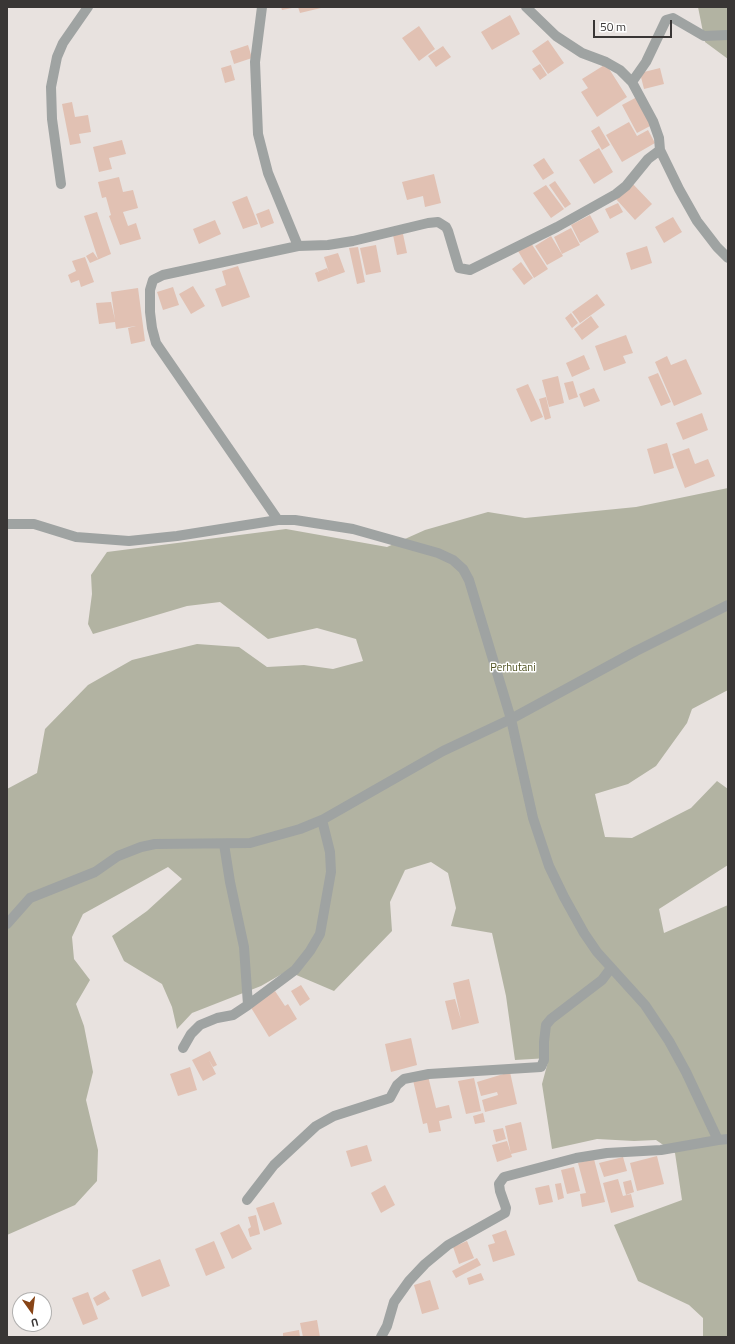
<!DOCTYPE html>
<style>
body{margin:0}
#map{position:relative;width:735px;height:1344px;overflow:hidden;background:#e8e2df;font-family:"Titillium Web",sans-serif}
canvas{display:block}
.frame{position:absolute;inset:0;border:8px solid #393635;pointer-events:none}
.north{position:absolute;left:12px;top:1292px;width:40px;height:40px;box-sizing:border-box;background:#fff;border:1px solid #b0afae;border-radius:50%;rotate:166deg;font-size:11px;font-weight:700;line-height:16px;text-align:center;color:#393635}
.north::after{content:'';display:block;margin:auto;width:14px;height:18px;background:#874416;clip-path:polygon(50% 0,100% 100%,50% 72%,0 100%)}
.scale{position:absolute;left:593px;top:20px;width:79px;height:18px;box-sizing:border-box;border:2px solid #393635;border-top:0;padding-left:5px;font-size:12px;line-height:14px;white-space:nowrap;color:#393635;-webkit-text-stroke:3px #fff;paint-order:stroke}
</style>
<div id="map">
<canvas width="735" height="1344"></canvas>
<div class="frame"></div>
<div class="north">U</div>
<div class="scale">50 m</div>
</div>
<script>
const ctx = document.querySelector('canvas').getContext('2d');
ctx.lineJoin = 'round';
function fill(path, color) {
  ctx.fillStyle = color;
  ctx.fill(path, 'evenodd');
}
function toPath(rows) {
  const path = new Path2D();
  for (const r of rows) {
    path.moveTo(r[0], r[1]);
    for (let i = 2; i < r.length; i += 2) path.lineTo(r[i], r[i + 1]);
  }
  return path;
}
function stroke(path, color, width, dash) {
  ctx.strokeStyle = color;
  ctx.lineWidth = width;
  ctx.lineCap = dash ? 'butt' : 'round';
  ctx.setLineDash(dash || []);
  ctx.stroke(path);
}
function drawText(font, color, halo, rows, align = 'center') {
  ctx.font = font + ' "Titillium Web",sans-serif';
  ctx.lineWidth = 3;
  ctx.setLineDash([]);
  ctx.textBaseline = 'middle';
  ctx.strokeStyle = halo;
  ctx.fillStyle = color;
  for (const [text, x, y, turn = 0] of rows) {
    ctx.save();
    ctx.translate(x, y);
    ctx.rotate((+turn || 0) * Math.PI / 180);
    ctx.textAlign = isNaN(turn) ? turn : align;
    if (halo) ctx.strokeText(text, 0, 0);
    ctx.fillText(text, 0, 0);
    ctx.restore();
  }
}
fill(toPath([
 [698,7,728,7,728,59,705,42],
 [728,488,728,690,692,709,687,723,656,766,628,784,595,794,605,837,632,838,691,808,717,781,728,789,728,865,659,909,664,933,728,905,728,1337,703,1337,703,1318,689,1305,638,1281,614,1225,682,1200,675,1153,656,1140,634,1141,597,1139,552,1149,542,1084,549,1058,515,1060,506,996,492,933,451,926,456,908,448,873,431,862,405,870,390,902,392,931,334,991,287,971,261,986,192,1013,177,1029,172,1007,162,984,124,961,112,936,147,911,182,879,168,867,83,914,72,937,74,959,90,980,76,1004,84,1026,93,1072,86,1100,98,1150,97,1181,75,1205,7,1235,7,789,37,773,45,729,88,685,132,660,197,644,239,647,267,667,304,665,333,669,363,661,356,639,317,628,268,639,220,602,187,606,93,634,88,624,92,594,91,575,107,552,286,529,387,547,425,530,488,512,525,518,636,507]
]), '#b2b3a2');
fill(toPath([
 [281,7,292,7,292,8,282,10],
 [298,7,321,7,321,8,300,13],
 [510,15,520,34,492,50,481,32],
 [419,26,435,49,419,61,402,38],
 [548,40,564,63,548,74,532,51],
 [248,45,252,58,234,64,230,51],
 [443,46,451,57,436,67,428,56],
 [540,64,547,75,540,80,532,69],
 [606,64,627,97,597,117,581,92,588,88,582,79],
 [231,65,235,80,225,83,221,68],
 [660,68,664,84,644,89,640,73],
 [637,97,652,125,637,133,622,105],
 [72,102,75,117,88,115,91,132,79,134,81,143,70,145,62,104],
 [629,122,637,136,648,130,655,143,622,162,606,135],
 [599,126,610,145,602,150,591,131],
 [122,140,126,154,109,158,112,169,99,172,93,147],
 [599,148,613,172,594,184,579,160],
 [544,158,554,173,543,180,533,165],
 [434,174,441,203,425,207,423,196,407,200,402,182],
 [119,177,123,192,133,190,138,208,123,212,128,226,136,223,141,239,120,245,109,216,111,215,106,197,102,198,98,182],
 [555,181,571,204,565,208,549,185],
 [632,183,652,204,635,220,616,199],
 [546,185,564,209,551,218,533,193],
 [247,196,258,224,243,229,232,202],
 [618,203,623,212,610,219,605,209],
 [269,209,274,223,261,228,256,214],
 [97,212,111,254,90,263,86,256,93,252,98,259,84,216],
 [590,215,599,232,580,243,571,225],
 [673,217,682,232,664,243,655,227],
 [215,220,221,234,199,244,193,229],
 [571,228,580,245,562,254,554,237],
 [403,234,407,253,397,255,393,235],
 [551,236,563,256,547,265,535,246],
 [531,243,548,269,534,278,518,251],
 [376,245,381,272,366,275,360,248],
 [647,246,652,263,631,270,626,253],
 [358,247,365,282,357,284,349,248],
 [338,253,345,272,318,282,315,273,327,268,329,273,324,257],
 [85,257,94,282,81,287,79,280,71,283,68,275,76,271,72,261],
 [521,262,533,278,524,285,512,269],
 [238,266,250,297,222,307,215,289,226,285,222,271],
 [193,286,205,306,191,314,179,294],
 [173,287,179,305,163,310,157,292],
 [138,288,145,341,131,344,128,328,136,326,116,329,115,322,99,324,96,303,111,302,115,320,111,292],
 [597,294,605,305,580,323,572,312],
 [571,313,578,323,572,328,565,318],
 [591,316,599,327,582,340,574,329],
 [626,335,633,353,623,356,626,363,604,371,595,346],
 [584,355,590,369,572,377,566,363],
 [667,356,671,365,686,359,702,394,674,406,655,362],
 [658,373,671,402,661,406,648,377],
 [558,376,564,403,549,407,542,380],
 [573,381,578,397,569,400,564,383],
 [528,384,543,417,531,422,516,389],
 [594,388,600,401,584,407,579,394],
 [546,397,551,418,545,420,539,399],
 [702,413,708,430,683,440,676,423],
 [667,443,674,468,654,474,647,449],
 [689,448,695,464,708,459,715,476,685,488,672,454],
 [469,979,479,1023,452,1030,445,1001,455,999,461,1020,453,983],
 [301,985,310,999,300,1006,291,991],
 [275,991,285,1006,288,1004,297,1019,269,1037,250,1006],
 [411,1038,417,1065,391,1072,385,1044],
 [210,1051,217,1065,213,1067,209,1060,216,1074,203,1081,192,1060],
 [190,1067,197,1090,178,1096,170,1074],
 [510,1072,517,1104,485,1112,482,1100,498,1095,497,1092,481,1096,477,1082],
 [428,1076,436,1108,449,1105,452,1118,439,1121,441,1131,429,1133,427,1123,423,1124,413,1080],
 [474,1078,481,1111,466,1114,458,1081],
 [483,1113,485,1122,475,1124,473,1116],
 [521,1122,527,1150,511,1154,505,1126],
 [503,1128,506,1139,496,1142,493,1130],
 [507,1141,512,1157,497,1162,492,1145],
 [367,1145,372,1161,351,1167,346,1151],
 [657,1156,664,1184,637,1191,630,1163],
 [623,1157,627,1171,604,1177,599,1163],
 [594,1159,605,1202,582,1207,580,1194,586,1193,578,1163],
 [574,1167,580,1191,567,1194,561,1170],
 [618,1179,623,1196,631,1194,634,1207,611,1213,603,1183],
 [631,1180,634,1192,626,1195,623,1182],
 [561,1183,564,1198,558,1200,555,1184],
 [385,1185,395,1205,381,1213,371,1193],
 [549,1185,553,1202,539,1205,535,1188],
 [274,1202,282,1224,264,1231,256,1208],
 [256,1215,260,1234,250,1237,248,1229,251,1227,248,1217],
 [239,1224,252,1249,232,1259,220,1233],
 [506,1230,515,1255,493,1262,488,1245,495,1243,492,1235],
 [214,1241,225,1268,206,1276,195,1249],
 [467,1241,474,1258,459,1264,453,1247],
 [477,1258,481,1265,456,1278,452,1271],
 [160,1259,170,1286,142,1297,132,1270],
 [481,1273,484,1280,469,1285,467,1278],
 [430,1280,439,1309,422,1314,414,1285],
 [105,1291,110,1299,97,1306,93,1298],
 [88,1292,98,1319,83,1325,72,1298],
 [317,1320,320,1337,303,1337,300,1323],
 [299,1330,300,1337,283,1337,283,1333]
]), '#e1c1b3');
stroke(toPath([
 [262,7,255,62,258,134,268,173,298,246],
 [526,7,556,36,582,53,606,62,620,70,632,82,653,121,659,138,660,150,679,189,697,221,717,247,728,258],
 [632,82,646,62,666,20,673,18,704,36,728,35],
 [61,184,52,119,51,87,57,57,63,43,88,7],
 [278,520,156,343,152,328,150,312,150,290,153,280,163,275,298,246,328,245,353,241,428,223,438,222,446,227,448,231,459,268,470,270,557,227,616,194,626,186,648,159,660,150],
 [7,524,34,524,76,537,129,541,177,536,278,520,295,520,353,529,438,553,453,560,463,569,469,580,511,719,443,751,322,820,300,829,250,843,155,844,141,847,118,856,95,872,30,898,7,924],
 [728,605,636,651,511,719,533,818,549,866,564,897,584,933,597,952,645,1005,669,1041,686,1072,718,1140,728,1139],
 [248,1005,295,970,310,951,320,934,331,872,330,852,322,820],
 [183,1048,191,1034,200,1025,217,1018,233,1015,248,1005,244,947,230,882,224,844],
 [247,1200,274,1165,316,1126,334,1116,390,1098,397,1085,404,1079,429,1074,541,1067,544,1060,544,1042,546,1025,551,1019,602,980,611,968],
 [381,1337,387,1326,394,1302,409,1281,425,1264,448,1245,505,1213,506,1208,500,1191,499,1184,504,1177,576,1158,607,1153,661,1150,718,1140]
]), '#9fa3a2', 10);
drawText('11px', '#4d501e', '#fff', [
 ["Perhutani",513,668]
]);
</script>
